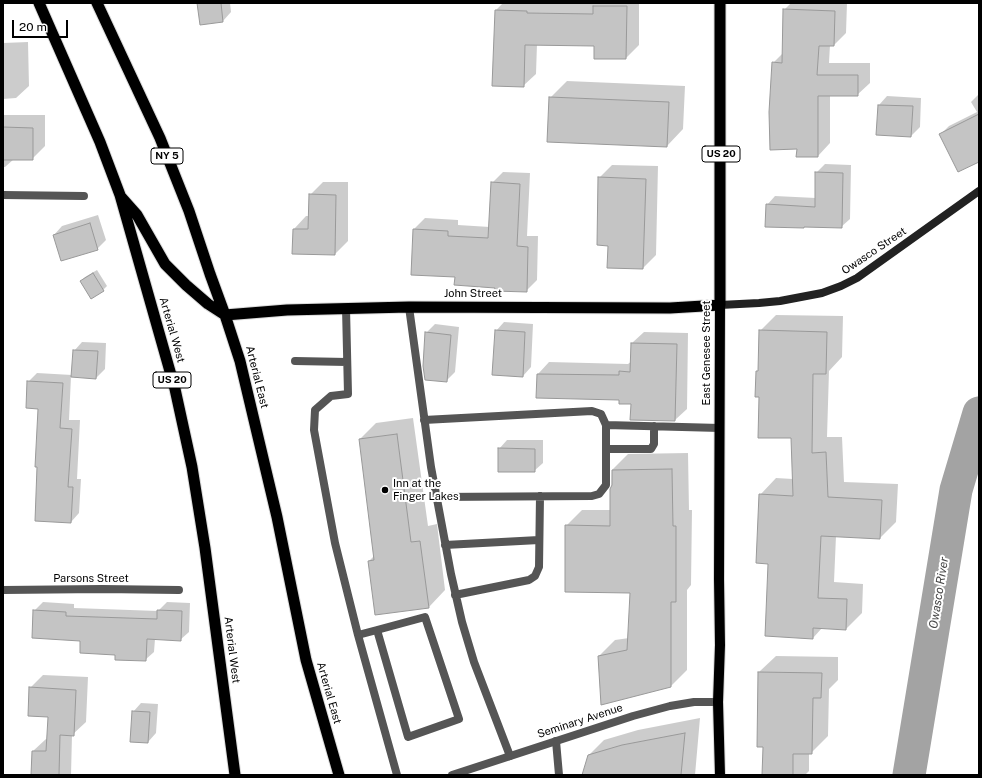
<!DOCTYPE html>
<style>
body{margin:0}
#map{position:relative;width:982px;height:778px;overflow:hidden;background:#fff;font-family:"Public Sans",sans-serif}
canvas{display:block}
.frame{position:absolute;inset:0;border:4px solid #000;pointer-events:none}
.scale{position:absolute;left:12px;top:20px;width:56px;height:18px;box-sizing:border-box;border:2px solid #000;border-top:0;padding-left:5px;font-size:12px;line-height:14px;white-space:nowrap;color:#000;-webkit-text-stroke:3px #fff;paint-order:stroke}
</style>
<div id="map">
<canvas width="982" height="778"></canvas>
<div class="frame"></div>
<div class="scale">20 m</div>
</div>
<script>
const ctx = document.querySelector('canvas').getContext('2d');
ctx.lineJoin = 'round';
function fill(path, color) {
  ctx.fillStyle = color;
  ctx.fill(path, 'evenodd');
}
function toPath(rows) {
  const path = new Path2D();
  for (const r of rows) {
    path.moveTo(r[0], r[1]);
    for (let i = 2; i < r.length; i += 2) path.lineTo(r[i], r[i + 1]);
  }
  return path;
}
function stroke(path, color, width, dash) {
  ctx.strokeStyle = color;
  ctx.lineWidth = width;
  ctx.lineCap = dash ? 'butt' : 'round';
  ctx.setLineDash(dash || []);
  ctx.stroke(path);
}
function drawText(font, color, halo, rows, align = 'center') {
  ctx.font = font + ' "Public Sans",sans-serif';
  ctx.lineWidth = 4;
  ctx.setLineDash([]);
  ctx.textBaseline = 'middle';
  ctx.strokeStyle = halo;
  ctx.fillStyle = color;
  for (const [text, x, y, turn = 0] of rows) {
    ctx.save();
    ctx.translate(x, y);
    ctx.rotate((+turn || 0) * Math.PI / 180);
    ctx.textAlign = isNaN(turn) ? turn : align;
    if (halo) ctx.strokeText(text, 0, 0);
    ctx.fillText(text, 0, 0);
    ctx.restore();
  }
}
fill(toPath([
 [198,3,230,3,231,12,223,21],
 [503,3,639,3,639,45,626,58,595,45,537,44,536,74,523,86,493,85,496,10],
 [791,3,847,3,846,33,834,45,830,45,829,63,870,63,870,83,857,95,830,95,830,143,818,156,798,148,773,63,783,53,784,10],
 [28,42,29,86,16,98,3,99,3,43],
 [567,81,685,86,683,129,667,146,550,98],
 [979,94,979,160,941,134,949,126,977,112,971,102],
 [887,96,921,98,920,127,911,136,877,134,879,105],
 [3,115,45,115,45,146,32,159,14,159,5,167,3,167],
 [825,164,851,165,850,219,841,227,767,205,775,196,816,198,816,173],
 [612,165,658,166,656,255,643,268,599,178],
 [503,172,530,173,527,236,538,236,537,280,526,291,496,287,456,276,414,229,425,218,458,220,458,225,490,227,492,183],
 [323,182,348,182,348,241,335,254,294,229,306,216,310,216,310,195],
 [98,215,106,240,97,249,54,235,62,226],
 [97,270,107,286,103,290,81,281,85,277],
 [776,315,843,316,842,357,829,371,827,437,842,437,844,482,898,484,896,522,880,538,836,536,834,582,863,584,862,613,846,629,822,628,813,638,769,563,760,495,776,478,793,479,792,437,760,396,757,372,759,370,760,331],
 [504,322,533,324,531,367,523,376,496,331],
 [435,324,459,327,455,372,446,381,426,333],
 [644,332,688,333,687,409,675,420,632,403,620,399,537,397,538,374,549,362,628,364,632,361,632,343],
 [82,342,106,343,105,369,96,378,71,376,69,420,80,420,77,479,81,479,79,513,71,522,39,408,28,382,37,373,72,375,74,351],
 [413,418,428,526,437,524,445,590,429,607,369,561,375,555,360,439,376,423],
 [507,440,543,440,543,463,534,471,499,449],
 [688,453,689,510,692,510,691,585,687,590,687,670,671,686,599,656,615,640,629,638,631,592,566,526,582,510,611,510,612,470,628,454],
 [43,602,74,604,74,608,158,611,167,602,190,603,189,632,180,640,155,639,154,652,145,660,116,654,81,640,34,611],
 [776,656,838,657,838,680,829,689,828,736,811,753,809,753,809,771,805,775,763,775,764,746,759,672],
 [43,675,88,677,86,722,72,735,71,775,32,775,33,751,46,739,48,739,49,716,30,688],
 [141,703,158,704,156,733,148,742,133,712],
 [700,718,695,775,584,775,588,756,604,740,638,730]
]), '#0003');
stroke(toPath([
 [909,775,956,490,979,413]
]), '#a3a3a3', 33);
const building = toPath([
 [197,3,221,3,223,22,200,25,197,3],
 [593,6,627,6,626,59,594,59,594,46,525,45,524,87,492,86,495,10,527,11,527,13,593,14,593,6],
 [783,9,835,11,834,46,819,46,817,75,858,75,858,96,818,96,818,157,796,157,797,149,770,150,769,112,772,62,782,63,783,9],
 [549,97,669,102,667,147,547,142,549,97],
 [878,105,913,106,911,137,876,135,878,105],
 [979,114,979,162,958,172,939,134,979,114],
 [3,127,33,128,33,160,3,160,3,127],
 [815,172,843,173,842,228,804,227,804,228,765,227,766,204,815,207,815,172],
 [598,177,646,179,643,269,607,268,608,246,597,245,598,177],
 [491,182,520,184,517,246,528,247,527,292,494,291,495,288,454,285,455,277,411,275,413,229,448,231,448,236,488,238,491,182],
 [309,194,336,195,335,255,292,254,293,229,308,229,309,194],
 [90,223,98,250,61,261,53,235,90,223],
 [93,273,104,291,91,299,80,281,93,273],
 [495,330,525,332,523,377,492,375,495,330],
 [759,330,827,332,826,374,813,374,812,453,826,452,828,497,882,500,880,539,821,536,818,598,847,599,846,630,813,628,813,639,765,636,768,564,756,563,759,494,793,496,791,438,758,438,759,397,755,397,756,371,758,371,759,330],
 [425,332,451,335,447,382,425,380,423,366,425,332],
 [631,343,677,344,675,421,630,420,631,404,619,404,619,400,536,398,537,374,619,375,619,371,630,372,631,343],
 [73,350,98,351,96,379,71,377,73,350],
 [27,381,63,383,60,428,72,429,68,487,73,487,71,523,35,521,37,467,35,467,38,409,26,408,27,381],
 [397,434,411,542,420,541,429,608,375,615,368,561,374,560,359,439,397,434],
 [498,448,535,449,535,472,498,472,498,448],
 [672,469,673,526,676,526,676,602,671,602,671,687,601,705,598,656,627,650,630,593,565,592,565,525,610,526,610,489,612,485,612,470,672,469],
 [33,610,66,612,66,616,157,619,157,610,182,611,181,641,147,639,146,661,115,660,115,655,80,653,80,641,32,638,33,610],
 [758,672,822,673,821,698,813,698,812,754,793,754,793,775,762,775,763,747,757,747,758,672],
 [29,687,76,690,74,736,60,735,59,775,31,775,32,751,46,751,48,717,28,716,29,687],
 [132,711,150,712,148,743,130,742,132,711],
 [685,733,681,775,582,775,588,755,622,745,685,733]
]);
fill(building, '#c4c4c4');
stroke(building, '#999', 1);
const primary = toPath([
 [720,775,718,702,720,645,719,579,720,305]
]);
const trunk = toPath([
 [39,3,100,142,120,195,175,389,192,467,205,548,235,775],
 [97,3,160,138,189,211,210,274,225,315,240,361,277,517,306,660,339,775],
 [121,197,137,215,165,264,186,285,208,304,225,315],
 [225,315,287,310,409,307,670,308,720,305,720,3]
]);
stroke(primary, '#dbdbdb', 12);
stroke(trunk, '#dbdbdb', 13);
stroke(toPath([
 [409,307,431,467,451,574,462,622,474,662,510,756],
 [346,308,348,394,331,396,315,410,314,430,335,543,358,635,397,775],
 [295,361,347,362],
 [424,420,592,411,601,414,606,425,606,485,599,494,592,496,436,497],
 [606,425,720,428],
 [606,449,651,449,654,444,654,426],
 [445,545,539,540],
 [455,595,529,580,535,576,539,567,540,496],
 [358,635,377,630,425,617,459,719,408,737,377,630],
 [556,741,559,775]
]), '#555', 8);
stroke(toPath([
 [3,195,84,196],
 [3,590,102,589,179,590],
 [452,775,633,716,670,706,694,702,718,702]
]), '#555', 8);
stroke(toPath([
 [720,305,759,303,780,301,822,293,841,286,857,278,979,191]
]), '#222', 8);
stroke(primary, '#000', 10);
stroke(trunk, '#000', 11);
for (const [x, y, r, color] of [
 [385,490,4,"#000"]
]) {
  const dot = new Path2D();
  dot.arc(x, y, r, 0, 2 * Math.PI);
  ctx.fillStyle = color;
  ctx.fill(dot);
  stroke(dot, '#fff', 1.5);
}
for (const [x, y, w] of [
 [721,154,38],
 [167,156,32],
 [172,380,38]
]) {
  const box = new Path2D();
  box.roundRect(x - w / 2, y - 8, w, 16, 3);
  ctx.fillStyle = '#fff';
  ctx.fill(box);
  stroke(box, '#000', 1);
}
drawText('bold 10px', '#000', null, [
 ["US 20",721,154],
 ["NY 5",167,156],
 ["US 20",172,380]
]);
drawText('11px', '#000', '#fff', [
 ["Owasco Street",874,251,-34],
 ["John Street",473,294],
 ["Arterial West",172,330,74],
 ["East Genesee Street",707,353,-90],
 ["Arterial East",257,377,76],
 ["Parsons Street",91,579],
 ["Arterial West",232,650,83],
 ["Arterial East",329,693,74],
 ["Seminary Avenue",580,721,-18]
]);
drawText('11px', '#000', '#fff', [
 ["Inn at the",393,484],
 ["Finger Lakes",393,497]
], 'left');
drawText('italic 12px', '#444', '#fff', [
 ["Owasco River",939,593,-81]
]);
</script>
